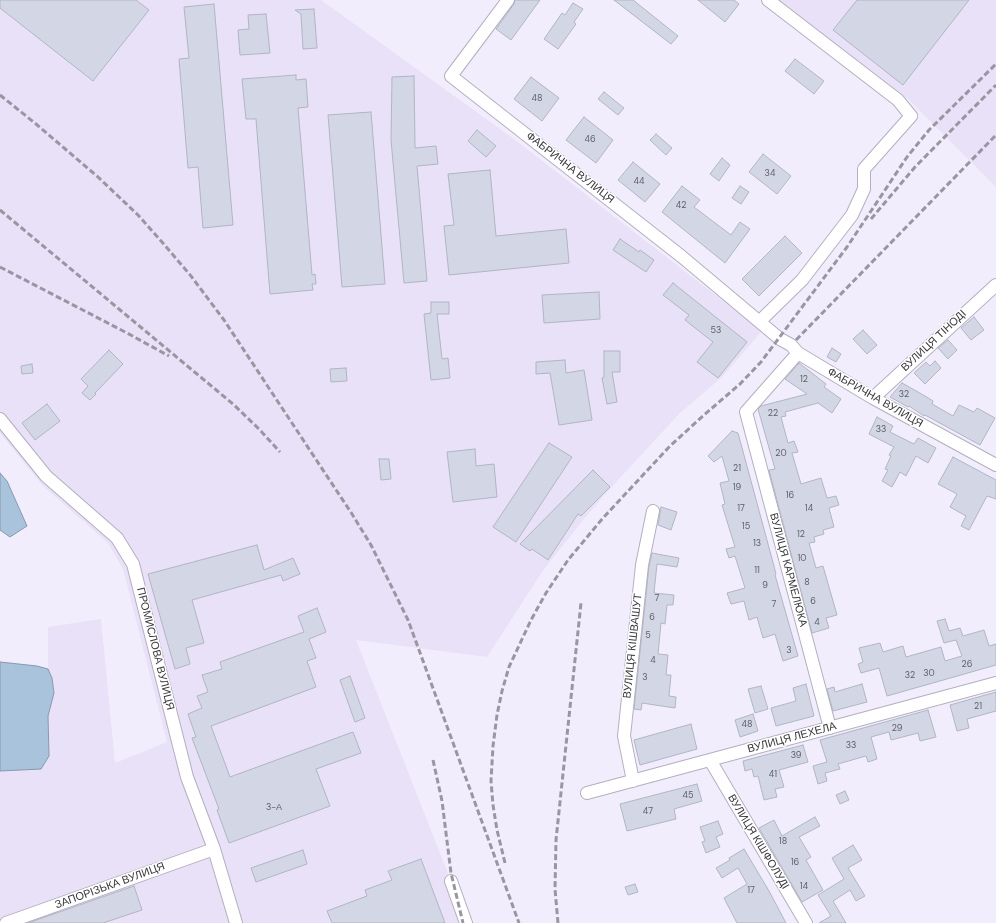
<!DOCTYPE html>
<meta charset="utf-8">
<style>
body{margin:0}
canvas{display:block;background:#f2edfd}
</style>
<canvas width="996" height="923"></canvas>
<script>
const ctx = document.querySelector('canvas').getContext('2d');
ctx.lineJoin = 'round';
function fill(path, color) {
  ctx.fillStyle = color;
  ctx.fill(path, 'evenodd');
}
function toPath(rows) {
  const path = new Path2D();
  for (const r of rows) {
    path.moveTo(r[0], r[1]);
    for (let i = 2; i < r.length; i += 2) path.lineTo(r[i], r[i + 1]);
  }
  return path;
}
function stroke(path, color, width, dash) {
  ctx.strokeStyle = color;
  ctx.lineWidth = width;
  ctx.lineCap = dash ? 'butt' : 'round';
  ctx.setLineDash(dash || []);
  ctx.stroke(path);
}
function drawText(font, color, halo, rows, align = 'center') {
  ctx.font = font + ' "DM Sans",sans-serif';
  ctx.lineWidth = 3;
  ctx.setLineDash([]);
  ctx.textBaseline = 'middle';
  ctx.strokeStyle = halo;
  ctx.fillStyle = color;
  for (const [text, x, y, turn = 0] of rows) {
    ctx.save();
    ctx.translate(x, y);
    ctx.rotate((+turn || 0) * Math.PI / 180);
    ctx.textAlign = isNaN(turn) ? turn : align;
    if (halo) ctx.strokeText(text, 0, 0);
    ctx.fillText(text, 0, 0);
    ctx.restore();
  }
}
fill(toPath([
 [0,0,321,0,514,139,762,331,723,376,680,413,618,480,588,514,544,569,487,657,356,640,451,881,466,923,0,923,0,771,41,769,49,756,48,716,54,693,52,678,48,669,48,627,101,619,115,763,167,742,123,569,108,543,43,486,0,433],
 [779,0,996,0,996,187,906,97]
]), '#e8e1f7');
const water = toPath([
 [0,473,7,481,27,526,10,537,0,530,0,473],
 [0,662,37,666,48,669,52,678,54,693,48,716,49,756,41,769,0,771,0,662]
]);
fill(water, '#a9c3dd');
stroke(water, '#8899ad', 1);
const building = toPath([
 [0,0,136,0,149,10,93,81,0,8,0,0],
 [515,0,540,0,511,40,496,29,514,4,515,0],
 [614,0,633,0,678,36,671,44,614,0],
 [698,0,734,0,739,4,725,22,698,0],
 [857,0,969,0,903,85,833,30,857,0],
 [573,3,583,9,574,22,576,24,558,49,544,39,562,13,565,15,573,3],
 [214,4,233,225,203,228,198,167,188,168,179,59,189,58,184,7,214,4],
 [314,9,317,48,303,49,301,14,295,10,314,9],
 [266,14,270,53,240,55,238,30,249,29,248,15,266,14],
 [795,59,824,81,814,94,785,71,795,59],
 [296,75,296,80,306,79,308,107,298,108,312,275,315,274,316,284,312,284,313,290,270,294,256,119,246,119,242,79,296,75],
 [414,76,415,148,436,146,438,164,417,166,427,281,404,283,391,140,392,77,414,76],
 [531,77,559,98,542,121,514,99,531,77],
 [604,92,624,108,618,115,598,99,604,92],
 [371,112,385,284,342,287,328,115,371,112],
 [584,117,613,140,596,163,566,140,584,117],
 [477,130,496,146,486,157,468,141,477,130],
 [656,134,672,148,666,155,650,140,656,134],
 [763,154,791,176,777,194,749,172,763,154],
 [722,158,730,165,719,181,710,174,722,158],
 [633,162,660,184,645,202,618,180,633,162],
 [490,170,496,236,566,229,569,263,449,275,444,226,454,225,448,174,490,170],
 [682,186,700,200,694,207,731,235,740,222,750,229,725,263,662,212,682,186],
 [740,186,749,192,741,204,732,198,740,186],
 [785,236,802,253,759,296,742,279,785,236],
 [620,239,639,252,640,250,654,260,646,272,613,250,620,239],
 [673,283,747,342,718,378,697,362,713,342,685,320,689,315,663,295,673,283],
 [599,292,600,319,544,323,542,295,599,292],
 [431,302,449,302,449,314,437,314,442,359,448,358,450,378,431,380,424,314,431,313,431,302],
 [974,317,984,330,971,340,961,328,974,317],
 [863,330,877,345,867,354,853,339,863,330],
 [948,340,957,350,948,359,938,348,948,340],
 [832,348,841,354,836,362,827,357,832,348],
 [109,350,123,364,95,393,96,394,90,400,82,393,88,386,81,379,109,350],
 [604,351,620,351,620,372,612,372,617,402,607,404,602,378,604,377,604,351],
 [565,360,566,373,584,370,592,420,559,425,550,373,536,374,536,362,565,360],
 [935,361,941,368,925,384,914,373,926,362,930,366,935,361],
 [799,363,826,384,824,387,841,399,832,413,818,403,785,412,786,416,781,417,788,443,794,441,798,452,792,453,801,484,821,478,827,498,836,496,839,505,829,508,834,527,823,530,824,534,814,537,815,542,809,543,816,568,823,566,837,615,826,618,829,628,812,633,769,470,775,469,758,409,761,406,807,394,785,379,799,363],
 [32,364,33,373,22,374,21,366,32,364],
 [346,368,347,381,331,382,330,369,346,368],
 [902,383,925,396,933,401,932,404,953,416,959,405,974,412,977,408,995,418,980,445,925,415,924,416,909,406,908,407,890,397,902,383],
 [47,404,60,421,35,440,22,423,47,404],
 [877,417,893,426,890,432,914,444,918,438,936,448,928,463,916,456,906,476,900,472,892,487,882,481,888,470,885,469,891,456,889,455,894,447,869,434,877,417],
 [732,431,738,433,771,555,776,574,775,575,798,656,783,661,775,634,763,638,757,617,749,620,744,601,731,604,727,593,745,588,735,556,729,558,726,549,735,547,722,505,725,504,720,483,729,481,722,456,714,462,708,456,732,431],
 [549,443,572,457,516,542,493,527,549,443],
 [475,449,476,466,494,464,497,497,453,502,447,452,475,449],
 [953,457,996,480,996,499,987,496,969,530,961,526,966,516,950,507,957,494,938,484,953,457],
 [379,459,389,459,391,479,381,480,379,459],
 [593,470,610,487,581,516,578,514,548,560,532,549,530,551,520,544,593,470],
 [661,507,677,512,671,530,658,525,661,507],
 [257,545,264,570,293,558,300,574,283,581,281,575,192,600,204,643,186,648,190,664,175,669,148,574,257,545],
 [652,553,679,558,677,567,657,564,654,593,674,595,673,605,667,605,665,624,661,623,658,654,668,655,666,675,671,675,669,696,676,697,675,708,642,703,641,710,634,709,649,566,652,553],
 [317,608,326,632,309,639,316,658,307,661,316,687,211,726,230,777,353,732,361,753,316,769,330,806,229,843,217,810,219,809,192,738,196,737,188,714,202,708,197,696,208,692,202,675,222,669,220,662,304,632,298,616,317,608],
 [945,619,949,631,960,628,963,636,984,630,989,646,996,644,996,665,887,696,879,668,861,673,858,664,863,662,859,648,880,643,883,652,903,646,906,657,941,647,945,661,962,656,956,640,944,643,937,621,945,619],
 [350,676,365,718,355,722,340,680,350,676],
 [806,684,814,716,776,726,771,708,796,701,793,688,806,684],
 [862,684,867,702,833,711,827,689,834,687,835,692,862,684],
 [761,686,768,709,755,713,748,689,761,686],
 [996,692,996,711,967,719,969,728,957,731,950,705,996,692],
 [928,710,936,737,920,741,918,733,891,740,889,732,871,737,877,759,868,762,866,756,838,764,840,769,825,773,827,781,818,784,813,766,827,762,820,740,928,710],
 [753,714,758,731,740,737,735,720,753,714],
 [691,724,697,749,640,765,634,740,691,724],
 [803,745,808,762,779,770,784,787,775,789,777,797,764,800,758,776,754,777,752,769,745,771,743,761,803,745],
 [697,784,702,801,674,809,676,819,627,831,620,804,697,784],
 [845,791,849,800,840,804,836,795,845,791],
 [815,817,820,826,799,837,811,857,806,860,823,890,802,902,759,828,774,820,782,836,815,817],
 [718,821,723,834,716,837,720,847,706,853,702,842,705,841,700,827,718,821],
 [853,845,862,860,848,868,865,896,856,901,850,890,833,901,846,923,819,923,831,916,818,895,844,879,832,858,853,845],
 [744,849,769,891,786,923,737,923,724,898,747,884,738,868,722,878,716,868,730,860,729,858,744,849],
 [303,850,307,864,256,882,251,868,303,850],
 [421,859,445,923,332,923,327,911,367,896,365,890,392,880,388,871,421,859],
 [635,884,638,892,628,895,625,887,635,884],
 [134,886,142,910,103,923,28,923,134,886]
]);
fill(building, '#d2d6e5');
stroke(building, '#b1b5c4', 1);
const street = toPath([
 [508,0,451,76,681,256,780,339,791,345,798,353,873,398,996,465],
 [760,321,802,280,852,215,864,189,864,169,911,116,898,100,768,0],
 [798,353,746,412,830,728],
 [873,398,996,285],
 [0,419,46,476,117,538,133,564,187,777,214,849,236,923],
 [710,760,806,923],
 [633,781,624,736,642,565,653,511],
 [587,793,996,683],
 [451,881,466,923],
 [6,923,214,849]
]);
stroke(street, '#b4afbe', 14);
stroke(street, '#fff', 12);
stroke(toPath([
 [0,95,36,124,98,177,138,215,162,242,191,276,224,320,352,514,371,545,408,620,519,923],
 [0,210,233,404,259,429,280,452],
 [871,219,915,167,996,85],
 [0,267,127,333,169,356],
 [796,340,996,135],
 [433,760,442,801,451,873,463,923],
 [505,863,497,830,493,805,491,781,493,746,497,715,502,691,509,667,531,620,546,593,568,560,603,518,670,446,704,415,740,384,761,362,847,247,907,157,929,130,996,64],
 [558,923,555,889,556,840,581,603]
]), '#9a96a1', 3, [6, 3]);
drawText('9px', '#606068', null, [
 ["48",537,99],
 ["46",590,140],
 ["34",770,174],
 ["44",639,182],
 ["42",681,206],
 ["53",716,331],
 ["12",804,380],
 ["32",904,395],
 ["22",773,414],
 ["33",881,430],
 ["20",781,454],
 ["21",737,469],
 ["19",737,488],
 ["16",790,496],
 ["17",741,509],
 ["14",809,509],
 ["15",746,527],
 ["12",801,535],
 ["13",757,544],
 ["10",802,559],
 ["11",757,571],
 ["8",807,583],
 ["9",765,586],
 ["7",657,599],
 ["6",813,602],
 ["7",774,605],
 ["6",652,618],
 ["4",817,623],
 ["5",648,636],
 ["3",789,651],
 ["4",653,661],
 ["26",967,665],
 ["30",929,674],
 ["32",910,676],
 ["3",645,678],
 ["21",978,707],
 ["48",747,725],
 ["29",897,729],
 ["33",851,746],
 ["39",796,756],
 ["41",773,775],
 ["45",688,796],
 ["3-А",274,808],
 ["47",648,812],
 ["18",783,842],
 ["16",795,863],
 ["14",804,887],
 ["17",751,891]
]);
drawText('11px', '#3a383e', '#fff', [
 ["ФАБРИЧНА ВУЛИЦЯ",570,168,38],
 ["ВУЛИЦЯ ТІНОДІ",934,341,-43],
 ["ФАБРИЧНА ВУЛИЦЯ",875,398,30],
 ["ВУЛИЦЯ КАРМЕЛЮКА",788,570,75],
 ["ВУЛИЦЯ КІШВАШУТ",633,646,-84],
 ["ПРОМИСЛОВА ВУЛИЦЯ",155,649,76],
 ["ВУЛИЦЯ ЛЕХЕЛА",792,738,-15],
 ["ВУЛИЦЯ КІШФОЛУДІ",758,842,59],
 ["ЗАПОРІЗЬКА ВУЛИЦЯ",110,886,-20]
]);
</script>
